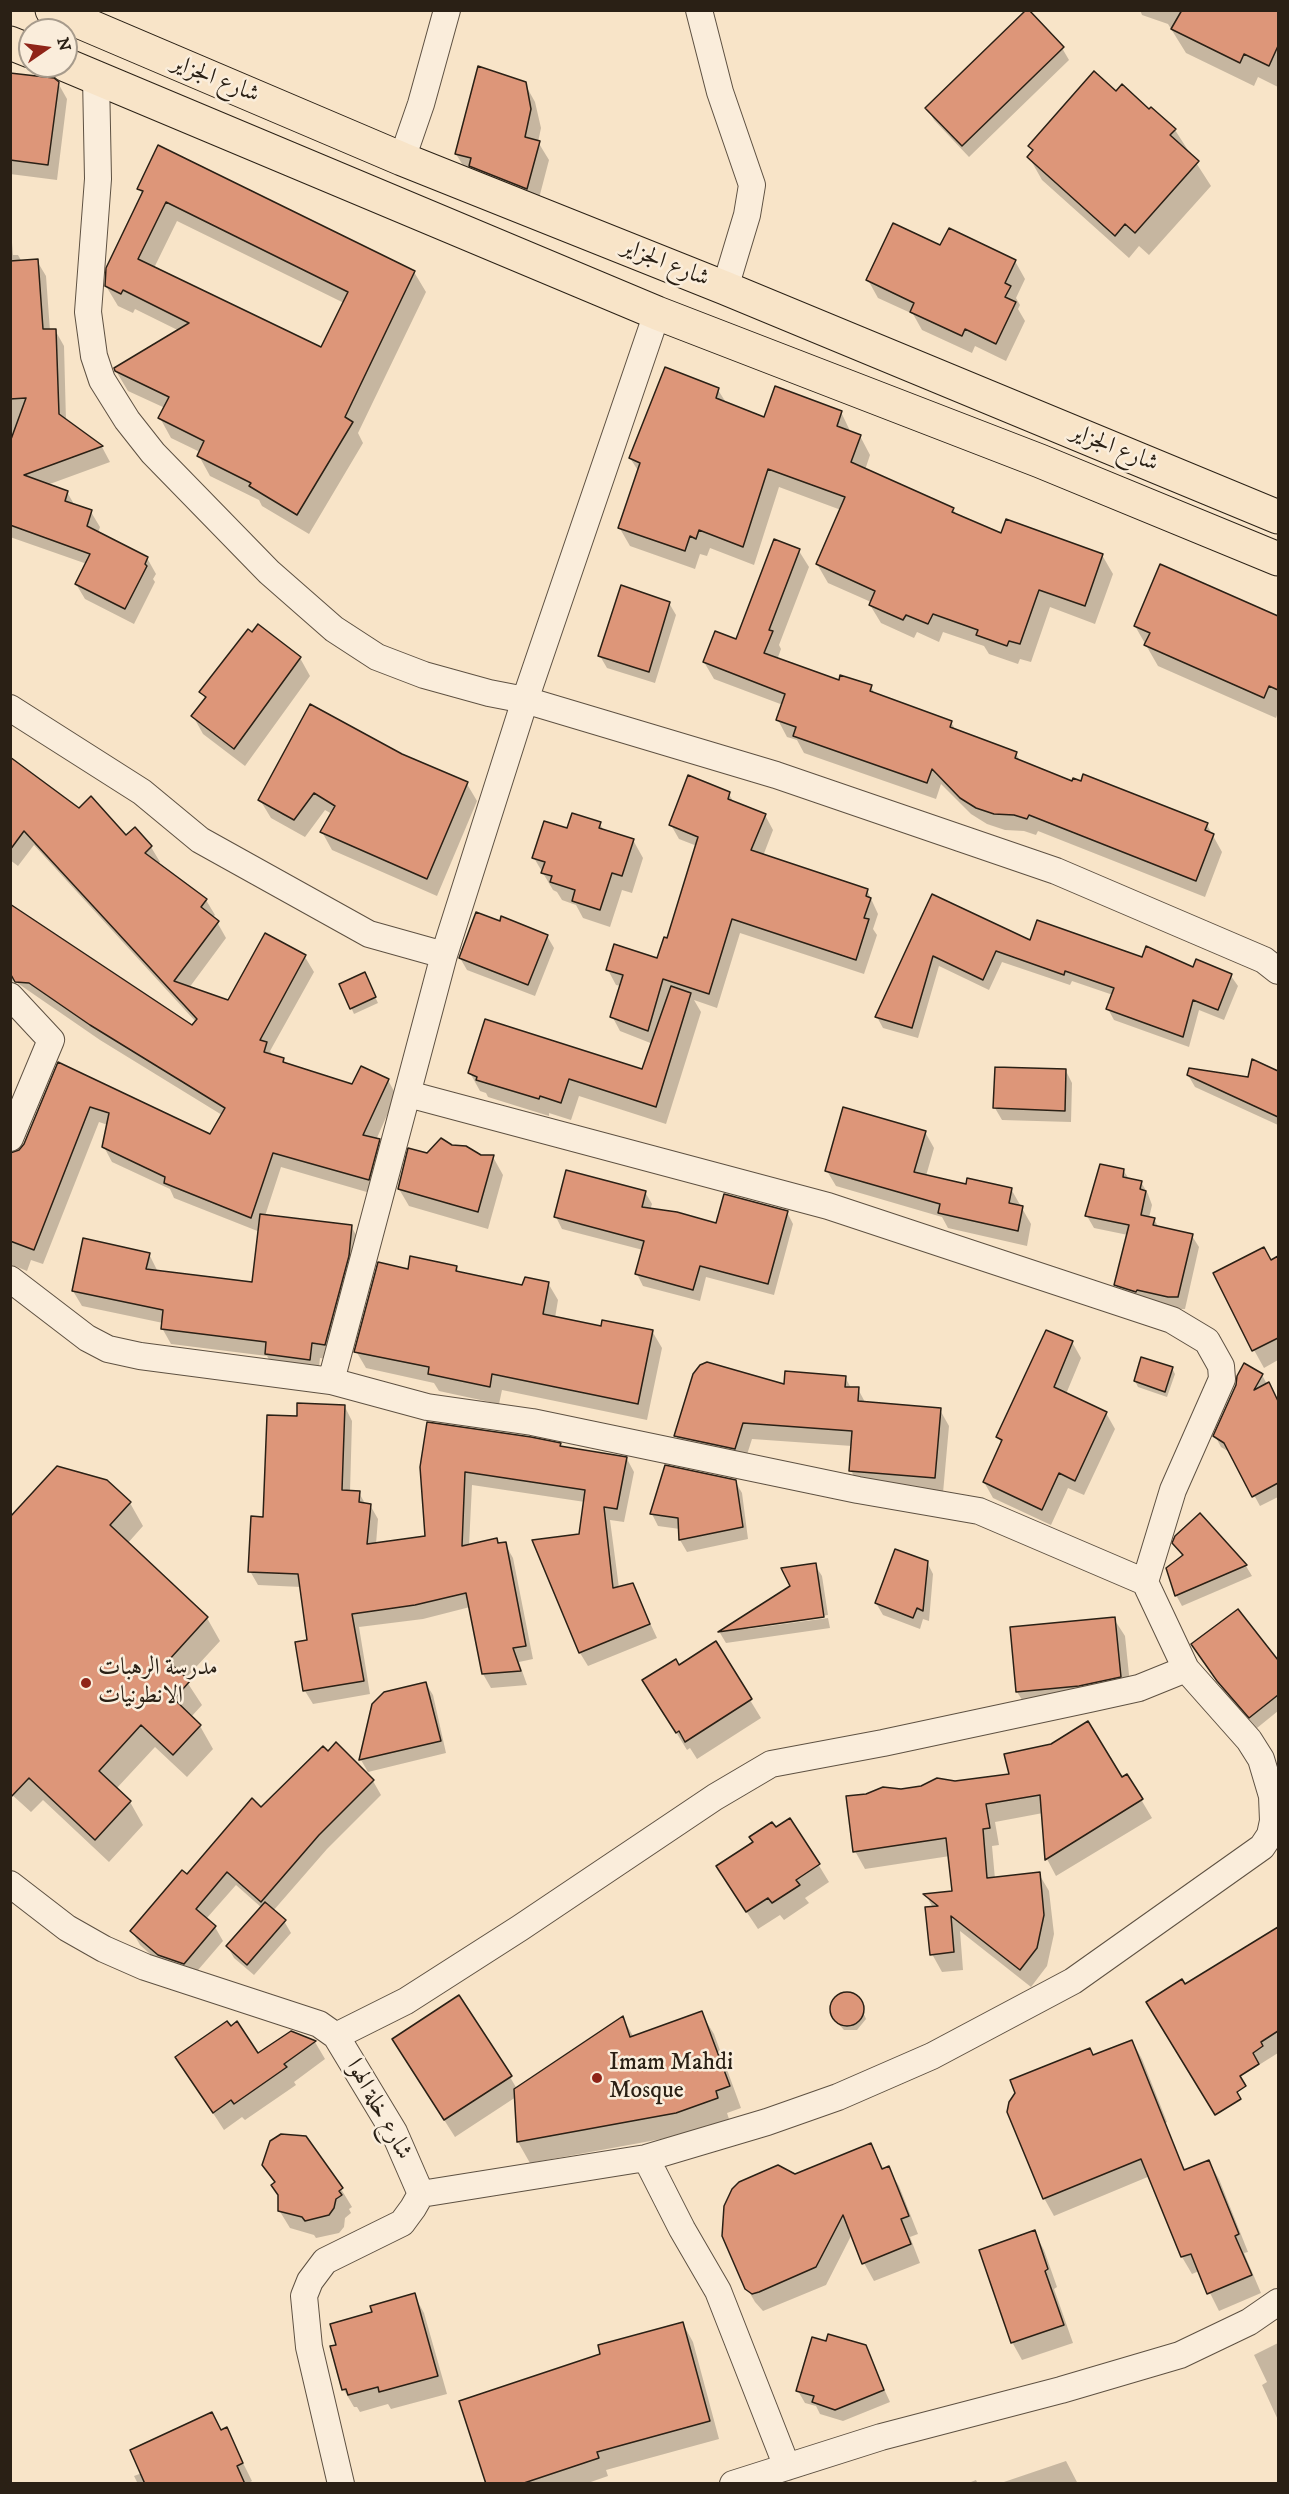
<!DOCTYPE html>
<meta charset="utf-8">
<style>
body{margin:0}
#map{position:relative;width:1289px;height:2494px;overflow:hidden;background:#f8e4c8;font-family:"IM FELL DW Pica",serif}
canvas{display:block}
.frame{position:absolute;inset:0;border:12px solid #2a2015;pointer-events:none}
.north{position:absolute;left:18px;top:18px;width:60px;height:60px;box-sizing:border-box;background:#faeddb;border:2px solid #a79b8c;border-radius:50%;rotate:77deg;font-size:16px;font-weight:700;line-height:24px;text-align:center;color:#2a2015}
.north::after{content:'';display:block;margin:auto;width:21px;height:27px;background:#8f2418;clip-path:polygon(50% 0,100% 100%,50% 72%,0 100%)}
</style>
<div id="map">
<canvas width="1289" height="2494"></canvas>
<div class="frame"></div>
<div class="north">N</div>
</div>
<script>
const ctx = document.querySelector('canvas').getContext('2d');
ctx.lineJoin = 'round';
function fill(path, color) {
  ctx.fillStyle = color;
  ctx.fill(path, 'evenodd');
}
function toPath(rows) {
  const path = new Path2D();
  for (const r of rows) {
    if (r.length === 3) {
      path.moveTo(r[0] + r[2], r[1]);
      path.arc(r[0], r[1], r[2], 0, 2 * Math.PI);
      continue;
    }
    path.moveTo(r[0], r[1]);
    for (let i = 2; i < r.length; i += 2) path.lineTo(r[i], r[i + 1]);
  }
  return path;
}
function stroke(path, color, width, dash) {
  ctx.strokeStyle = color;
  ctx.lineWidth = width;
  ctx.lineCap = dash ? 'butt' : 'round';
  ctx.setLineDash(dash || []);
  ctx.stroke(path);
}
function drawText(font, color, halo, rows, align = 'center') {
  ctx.font = font + ' "IM FELL DW Pica",Amiri,serif';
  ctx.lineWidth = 5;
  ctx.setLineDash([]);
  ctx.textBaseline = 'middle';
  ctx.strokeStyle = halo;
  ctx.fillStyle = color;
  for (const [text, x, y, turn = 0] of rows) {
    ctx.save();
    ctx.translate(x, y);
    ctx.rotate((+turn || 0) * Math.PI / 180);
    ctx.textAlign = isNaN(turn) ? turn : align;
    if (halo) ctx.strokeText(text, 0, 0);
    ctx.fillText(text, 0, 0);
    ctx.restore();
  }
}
fill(toPath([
 [1140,10,1278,10,1278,87,1258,77,1254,86,1186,53,1168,24,1142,15],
 [1062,48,1069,60,969,157,934,120,927,108],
 [10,74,58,83,67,99,57,180,10,174],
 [525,84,535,102,541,128,538,142,549,160,537,206,467,172,456,154],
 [1116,93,1149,111,1175,130,1211,186,1149,255,1139,246,1129,258,1042,180,1029,157,1033,152,1030,146],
 [139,189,414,272,426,292,358,433,363,443,309,534,262,506,259,500,210,476,199,456,200,452,171,438,160,418,165,408,128,391,116,371,216,349,135,309,133,313,118,306,106,286,143,195],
 [177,221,344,303,321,349,154,268],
 [10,218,13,255,18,255,22,262,37,261,46,276,50,331,55,330,64,346,66,421,102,447,110,462,47,485,67,492,75,506,91,512,100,527,98,533,147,558,156,574,153,579,155,582,134,624,85,599,76,584,87,564,10,537],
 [941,247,1015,261,1025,279,1016,298,1020,305,1018,309,1025,321,1006,361,975,346,972,353,922,330,913,314,878,298,868,280],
 [718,390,727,404,765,419,841,412,851,433,860,436,870,455,865,470,953,509,957,516,1001,535,1102,555,1113,574,1095,624,1050,607,1031,662,1020,659,1018,664,989,654,984,646,943,632,939,642,917,632,914,638,881,623,870,605,871,602,828,583,817,564,841,510,779,487,754,565,710,548,707,556,700,554,695,569,630,546,619,527,639,472,630,458],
 [799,551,809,567,779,645,781,649,777,660,839,682,871,687,875,694,951,722,956,731,1016,753,1021,763,1073,783,1207,825,1222,852,1205,897,1038,831,1036,835,1024,831,1005,830,987,824,971,814,941,784,936,799,804,753,797,740,787,737,778,720,783,705,714,679,704,662,736,641],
 [1161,566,1278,617,1278,712,1276,718,1158,666,1135,626],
 [669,603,676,615,655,683,607,668,600,656],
 [259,626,300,658,310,676,245,766,203,734,193,716,206,700,201,692],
 [401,755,467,784,477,801,437,896,332,850,322,832,332,814,325,810,305,837,271,818,260,800],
 [10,759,79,810,126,837,151,847,160,862,157,864,206,900,215,915,212,918,217,922,226,938,189,988,229,1002,266,935,305,957,314,972,270,1051,273,1056,283,1060,286,1064,352,1086,388,1080,396,1095,376,1140,387,1156,377,1195,281,1167,265,1216,351,1226,360,1242,333,1360,320,1358,318,1375,275,1370,267,1356,171,1344,162,1328,163,1323,82,1306,73,1291,149,1254,158,1272,254,1284,260,1232,174,1198,170,1189,112,1162,104,1147,108,1125,99,1122,43,1264,31,1260,27,1271,10,1264,10,1153,19,1152,25,1145,59,1064,211,1136,222,1115,100,1040,13,980,10,999,10,921,192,1027,196,1022,34,845,18,866,10,860],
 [729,794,734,803,765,815,773,830,763,856,867,890,878,914,873,929,877,935,864,974,740,933,717,1008,694,1000,701,1012,666,1124,579,1096,571,1120,549,1113,549,1116,488,1097,486,1093,480,1091,470,1073,643,1071,653,1044,620,1031,612,1016,621,986,616,985,608,970,658,960,668,940,697,846,679,839,671,825],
 [600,824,604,831,633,840,643,858,632,893,622,890,610,927,583,918,576,905,562,900,557,892,553,890,534,858,568,830],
 [932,896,1031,942,1143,958,1231,976,1238,986,1224,1020,1199,1010,1189,1047,1114,1020,1108,1009,1113,995,1072,981,1070,985,1002,962,989,990,939,966,918,1038,883,1028,877,1017],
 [547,936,554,948,535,996,467,970,460,958],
 [367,980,378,1003,354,1014,341,985],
 [1253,1061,1278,1073,1278,1125,1195,1087,1188,1075,1249,1079],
 [1066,1071,1072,1083,1071,1122,1002,1120,995,1108],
 [925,1132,934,1148,926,1176,967,1186,1011,1189,1031,1224,1027,1246,948,1228,942,1217,836,1186,827,1171],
 [451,1147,481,1157,493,1157,503,1175,488,1229,409,1206,399,1189,428,1155],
 [1123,1170,1129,1179,1141,1182,1148,1194,1152,1205,1149,1218,1154,1219,1159,1228,1192,1236,1199,1247,1185,1309,1175,1309,1123,1297,1116,1285,1128,1235,1094,1228,1087,1216],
 [645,1192,652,1204,650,1210,717,1225,787,1212,793,1224,774,1295,706,1277,700,1301,643,1286,637,1274,643,1250,562,1229,556,1217],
 [1278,1258,1278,1360,1264,1368,1254,1350,1271,1262],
 [456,1268,460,1273,523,1287,548,1283,558,1300,555,1318,602,1327,652,1331,662,1348,647,1420,502,1390,499,1404,439,1391,434,1383,366,1368,356,1351,409,1271],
 [1072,1342,1081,1358,1066,1394,1106,1413,1115,1429,1084,1495,1068,1488,1051,1525,993,1498,984,1482,1002,1444,998,1437],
 [1172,1368,1175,1374,1167,1397,1138,1387,1135,1381],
 [1262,1375,1268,1386,1263,1395,1278,1425,1278,1497,1260,1506,1231,1453,1221,1447,1215,1436],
 [845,1377,851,1388,858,1389,866,1404,940,1410,949,1426,943,1493,860,1486,851,1471,852,1446,752,1439,744,1464,685,1452,676,1436,786,1386],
 [345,1407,352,1421,350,1492,359,1493,366,1505,370,1505,378,1519,376,1544,427,1537,422,1467,560,1445,561,1448,627,1459,634,1472,624,1522,610,1520,619,1588,632,1584,657,1638,588,1666,580,1653,534,1541,580,1536,585,1502,472,1485,469,1546,496,1540,499,1545,505,1544,513,1558,533,1659,519,1662,527,1685,491,1688,483,1674,470,1607,423,1619,359,1627,370,1694,313,1704,305,1691,297,1643,308,1641,301,1587,258,1585,250,1571,265,1518,298,1418],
 [106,1481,130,1503,143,1526,127,1544,207,1618,220,1641,185,1679,202,1705,191,1717,200,1726,213,1749,187,1777,155,1747,116,1789,130,1802,143,1825,109,1862,43,1800,31,1812,10,1793],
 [735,1481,742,1493,748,1539,687,1552,680,1540,680,1529,658,1526,652,1514],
 [1200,1515,1246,1566,1252,1576,1182,1606,1176,1595,1183,1557,1174,1543],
 [927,1562,933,1574,929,1621,923,1619,920,1629,883,1615,876,1603],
 [815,1565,822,1576,828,1615,751,1626,747,1629,828,1618,830,1628,726,1643,720,1633,792,1586],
 [1238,1611,1278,1662,1278,1711,1257,1728,1225,1693,1193,1645],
 [1114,1619,1125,1636,1131,1694,1028,1709,1017,1692],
 [715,1643,761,1718,697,1759,690,1748,687,1750,655,1698,679,1667],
 [426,1684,433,1695,446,1753,368,1772,361,1760,374,1705],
 [1127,1776,1152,1818,1056,1876,1047,1859,1043,1813,995,1822,999,1845,992,1846,995,1879,1039,1874,1049,1891,1054,1934,1047,1966,1031,1987,960,1931,963,1970,942,1972,932,1954,933,1908,926,1895,954,1892,950,1856,865,1869,855,1851,901,1790,954,1783,1122,1779],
 [373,1781,381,1795,327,1849,273,1911,284,1921,291,1933,254,1975,234,1958,228,1947,262,1908,236,1885,206,1919,215,1927,223,1941,192,1977,167,1969,140,1945,132,1931,187,1876],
 [818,1864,829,1882,805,1898,809,1903,784,1920,780,1915,758,1929,728,1884],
 [1274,1932,1278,1940,1278,2053,1206,2098,1184,1986],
 [850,1993,858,2000,866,2019,857,2030,844,2030,835,2020,832,2006,839,1996],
 [701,2013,714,2034,741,2108,727,2113,729,2119,689,2134,530,2163,518,2142,516,2097,455,2137,404,2057,510,2077,517,2089,623,2018,634,2038],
 [291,2032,315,2042,325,2059,294,2082,296,2085,245,2120,242,2117,224,2130,177,2058,258,2055],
 [1132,2041,1142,2059,1167,2122,1161,2126,1186,2171,1209,2162,1219,2179,1248,2252,1244,2253,1261,2293,1219,2311,1199,2271,1192,2274,1182,2257,1150,2176,1054,2216,1044,2198,1093,2057],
 [871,2145,884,2170,888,2168,899,2186,918,2234,910,2237,920,2263,874,2281,864,2263,852,2234,826,2285,763,2311,755,2302,744,2283,795,2176],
 [264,2165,341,2189,352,2207,349,2209,351,2213,345,2218,344,2227,339,2233,316,2238,314,2235,290,2228,279,2210,279,2197,275,2183],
 [1034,2232,1044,2250,1057,2287,1054,2289,1073,2343,1022,2360,1012,2342],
 [414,2295,424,2313,447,2394,391,2409,388,2404,360,2412,357,2407,354,2407,344,2390,332,2347,338,2346,374,2313],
 [683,2324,693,2342,719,2439,606,2470,608,2476,585,2484,487,2484,602,2355],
 [827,2343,865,2347,890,2402,843,2421,820,2414,816,2406,805,2403,798,2391],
 [1278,2343,1278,2420,1262,2385,1267,2382,1254,2355],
 [212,2414,222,2431,226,2429,252,2481,247,2484,138,2484,134,2476,142,2473],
 [1066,2461,1078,2484,998,2484],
 [976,2480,978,2484,966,2484]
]), '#0003');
const building = toPath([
 [1026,10,1029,10,1064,47,962,146,925,108,1026,10],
 [1182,10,1278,10,1278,46,1269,66,1244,54,1240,63,1171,29,1182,10],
 [478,66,526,82,531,109,525,137,540,141,527,189,469,166,471,158,455,154,478,66],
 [1094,71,1116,91,1122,84,1149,109,1151,107,1176,129,1170,135,1199,161,1135,233,1125,224,1115,236,1027,157,1033,150,1028,146,1094,71],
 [10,73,54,78,59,82,48,165,10,160,10,73],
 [158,145,415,271,345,417,353,422,297,515,249,486,251,483,197,456,204,441,158,418,169,397,115,371,114,368,189,323,123,290,121,294,105,286,106,268,143,191,137,189,158,145],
 [166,202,348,292,321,347,138,259,166,202],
 [893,223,940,245,949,228,1016,260,1005,283,1011,286,1005,297,1016,302,996,344,965,329,962,336,910,312,914,303,866,280,893,223],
 [38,259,43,329,56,329,59,414,103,446,24,475,68,491,65,501,92,510,87,526,148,557,145,564,147,566,125,609,75,584,90,554,10,525,10,442,26,398,10,399,10,261,38,259],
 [665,367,719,388,716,398,764,417,775,386,842,411,837,426,861,435,851,462,954,508,952,512,1001,533,1006,519,1103,554,1085,606,1039,590,1020,644,1009,641,1007,646,976,635,978,630,933,614,928,624,906,615,903,620,869,605,875,591,816,564,845,497,768,469,743,547,699,530,696,539,690,536,685,551,618,528,640,463,629,458,665,367],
 [774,539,800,549,769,630,773,631,764,653,839,680,840,675,872,685,870,691,952,721,950,727,1017,752,1015,758,1072,781,1073,778,1081,781,1083,774,1208,823,1205,830,1214,834,1196,881,1029,815,1027,819,1014,815,994,814,976,808,960,798,932,769,927,783,793,736,796,727,776,720,785,694,703,662,715,631,736,639,774,539],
 [1160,564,1278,616,1278,690,1269,686,1264,698,1144,645,1150,633,1134,626,1160,564],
 [621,585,670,602,649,672,598,656,621,585],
 [258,624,301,657,234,749,191,716,206,697,199,692,248,629,252,632,258,624],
 [310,704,402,754,468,782,427,879,320,832,335,806,314,793,294,820,258,800,310,704],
 [10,757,79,808,91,796,126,835,135,827,152,846,145,853,207,899,201,907,219,921,174,981,228,1000,265,933,306,955,260,1040,267,1042,264,1052,284,1058,283,1062,352,1084,361,1066,389,1079,363,1135,380,1139,369,1180,273,1153,251,1218,164,1183,165,1177,102,1147,109,1113,90,1107,34,1250,10,1241,10,1153,19,1150,24,1144,58,1062,210,1134,225,1108,90,1025,29,983,15,982,10,973,10,904,192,1025,197,1019,24,831,10,850,10,757],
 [688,775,730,792,728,799,766,814,751,850,868,889,866,896,871,898,864,918,869,919,856,960,732,919,709,994,663,979,648,1031,610,1017,623,975,606,970,614,944,657,958,664,937,667,938,698,837,669,825,688,775],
 [572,813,601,822,599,828,634,839,622,876,612,873,600,910,572,901,575,890,550,882,552,876,541,873,545,862,532,858,544,821,567,828,572,813],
 [932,894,1030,940,1037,920,1142,957,1146,946,1193,967,1196,959,1232,974,1218,1010,1193,1000,1183,1037,1106,1009,1114,988,1065,971,1064,975,996,951,983,980,933,956,912,1028,875,1017,932,894],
 [476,912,500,921,501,916,548,935,528,985,459,958,476,912],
 [365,972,376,997,350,1009,339,984,365,972],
 [671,986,691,993,656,1107,569,1079,561,1103,540,1096,539,1099,476,1080,477,1077,468,1073,485,1019,642,1069,671,986],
 [1252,1059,1278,1071,1278,1117,1187,1075,1189,1068,1248,1077,1252,1059],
 [995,1067,1066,1069,1065,1111,993,1108,995,1067],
 [843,1107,926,1131,914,1172,966,1184,967,1178,1012,1188,1009,1203,1023,1206,1018,1231,938,1213,940,1204,825,1171,843,1107],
 [441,1138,452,1145,466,1146,481,1155,494,1155,478,1212,398,1189,408,1148,427,1153,441,1138],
 [1100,1164,1124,1169,1123,1177,1142,1181,1140,1189,1146,1191,1141,1215,1155,1218,1153,1225,1193,1234,1178,1297,1168,1297,1137,1290,1136,1292,1114,1285,1129,1225,1085,1216,1100,1164],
 [566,1170,646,1191,642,1207,677,1212,716,1223,724,1194,788,1211,768,1284,700,1266,693,1290,635,1274,644,1241,554,1217,566,1170],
 [260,1214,352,1225,349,1256,325,1345,312,1343,310,1360,265,1354,266,1342,161,1329,163,1310,72,1291,83,1238,150,1253,146,1269,252,1282,260,1214],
 [1264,1247,1271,1260,1278,1256,1278,1338,1252,1351,1213,1273,1264,1247],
 [410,1256,457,1266,456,1271,522,1285,525,1277,549,1282,543,1314,601,1326,602,1320,653,1330,638,1404,492,1374,490,1387,428,1374,429,1367,354,1352,378,1262,408,1269,410,1256],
 [1046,1330,1073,1341,1054,1387,1107,1412,1075,1481,1059,1473,1042,1510,983,1482,1002,1440,996,1437,1046,1330],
 [1141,1357,1173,1367,1165,1392,1134,1381,1141,1357],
 [707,1362,784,1384,785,1371,846,1376,845,1387,859,1387,858,1401,941,1408,935,1478,849,1471,852,1431,743,1423,735,1449,674,1436,693,1374,700,1365,707,1362],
 [1244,1363,1263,1374,1254,1390,1269,1382,1278,1401,1278,1483,1252,1497,1224,1443,1213,1436,1236,1385,1237,1376,1244,1363],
 [297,1403,345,1405,342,1490,360,1491,359,1502,371,1504,367,1544,425,1536,420,1467,427,1422,531,1437,561,1443,560,1446,627,1457,617,1509,604,1507,613,1588,633,1583,650,1624,579,1653,532,1540,579,1534,585,1490,465,1472,462,1546,497,1538,498,1543,506,1542,526,1646,513,1648,521,1671,482,1674,466,1593,415,1605,352,1614,364,1681,303,1691,295,1642,307,1640,298,1574,248,1572,251,1516,263,1517,267,1415,297,1416,297,1403],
 [665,1465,736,1480,743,1527,679,1540,678,1518,650,1514,665,1465],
 [57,1466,107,1480,131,1502,110,1525,208,1617,168,1661,190,1681,174,1699,201,1725,173,1755,141,1725,99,1771,131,1801,95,1840,29,1778,10,1798,10,1517,57,1466],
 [1200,1513,1247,1565,1175,1596,1166,1568,1183,1555,1172,1543,1175,1536,1200,1513],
 [895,1549,928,1561,923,1611,917,1608,913,1618,875,1603,895,1549],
 [816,1563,824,1617,718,1632,790,1586,781,1568,816,1563],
 [1238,1609,1278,1660,1278,1695,1249,1718,1217,1681,1191,1644,1238,1609],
 [1115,1617,1121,1677,1079,1686,1016,1692,1010,1627,1115,1617],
 [716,1641,752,1699,685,1742,679,1731,676,1733,642,1680,676,1659,679,1665,716,1641],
 [426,1682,441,1741,359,1760,372,1704,384,1692,426,1682],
 [1088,1721,1122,1777,1127,1774,1143,1799,1045,1860,1040,1795,986,1804,990,1828,983,1829,987,1878,1040,1872,1044,1915,1037,1948,1020,1970,951,1916,954,1952,930,1955,925,1907,938,1906,923,1894,952,1891,946,1838,853,1852,846,1796,866,1794,883,1787,901,1789,921,1786,937,1778,955,1781,1009,1774,1004,1754,1051,1744,1088,1721],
 [336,1742,374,1780,319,1835,261,1902,227,1872,196,1909,216,1926,184,1964,158,1955,130,1931,182,1870,187,1874,252,1798,261,1807,323,1746,328,1751,336,1742],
 [790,1818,820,1864,796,1880,800,1885,772,1903,768,1898,746,1912,716,1866,753,1842,749,1837,772,1822,776,1827,790,1818],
 [265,1902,286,1920,247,1965,226,1946,265,1902],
 [1278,1927,1278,2031,1261,2042,1263,2046,1253,2053,1259,2064,1240,2076,1246,2086,1237,2092,1241,2099,1215,2115,1146,2002,1182,1979,1185,1984,1278,1927],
 [847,2009,17],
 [459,1995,512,2076,444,2120,392,2039,459,1995],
 [702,2011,730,2086,716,2091,718,2098,676,2113,517,2142,514,2089,623,2016,630,2037,702,2011],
 [227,2021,231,2026,237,2021,258,2053,291,2031,316,2041,284,2064,287,2067,234,2104,231,2100,213,2113,175,2057,227,2021],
 [1132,2040,1184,2170,1209,2160,1239,2234,1235,2236,1252,2275,1207,2294,1191,2254,1181,2257,1141,2159,1043,2199,1007,2112,1009,2102,1015,2093,1010,2080,1090,2048,1093,2055,1132,2040],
 [281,2134,306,2136,343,2188,339,2191,342,2195,336,2199,334,2208,329,2215,305,2221,302,2217,278,2211,278,2195,271,2185,275,2182,262,2165,270,2141,281,2134],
 [871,2143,882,2169,889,2166,909,2216,901,2219,911,2244,862,2264,843,2215,816,2267,759,2292,752,2294,745,2289,722,2236,724,2206,732,2189,739,2182,778,2165,795,2174,871,2143],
 [1035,2230,1048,2269,1045,2271,1064,2325,1011,2343,979,2250,1035,2230],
 [415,2293,438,2376,379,2392,378,2387,348,2395,346,2389,342,2390,330,2346,336,2345,330,2324,372,2312,370,2306,415,2293],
 [683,2322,710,2421,597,2452,599,2458,521,2484,486,2484,459,2401,600,2354,598,2345,683,2322],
 [828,2334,866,2345,884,2390,835,2410,812,2402,814,2396,796,2391,812,2337,826,2341,828,2334],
 [212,2412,221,2430,227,2427,243,2463,237,2466,245,2484,145,2484,130,2450,212,2412]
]);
fill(building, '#dd9679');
stroke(building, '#2a2015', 1.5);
const minor = toPath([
 [699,10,720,92,752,185,747,215,725,288],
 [96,77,98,179,88,312,94,356,102,380,127,420,153,453,269,572,334,629,377,657,424,675,489,693,525,700,776,775,1056,871,1264,960,1278,971],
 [402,159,421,104,447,10],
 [10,708,142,792,200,840,369,934,444,955],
 [10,996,51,1040,10,1138],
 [408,1094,828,1206,1172,1320,1207,1341,1221,1366,1222,1379,1173,1490,1145,1582],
 [10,1279,87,1338,108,1349,140,1356,331,1381,427,1407,532,1422,858,1490,979,1511,1145,1582,1186,1669,1139,1688,1089,1699,883,1743,771,1764,715,1797,520,1928,406,2001,336,2036],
 [331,1381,444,955,525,700,657,313],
 [10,1884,67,1928,104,1949,145,1967,319,2024,336,2036,394,2132,421,2194,413,2208,402,2223,325,2261,310,2281,304,2296,309,2347,341,2484],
 [646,2158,682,2229,718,2291,787,2467],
 [421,2194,646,2158,767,2122,838,2097,932,2056,1073,1981,1262,1847,1270,1835,1273,1821,1272,1796,1261,1759,1249,1740,1186,1669],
 [733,2484,881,2437,1061,2390,1180,2355,1249,2322,1278,2302]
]);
const primary = toPath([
 [52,10,402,159,725,288,1278,517],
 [10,43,30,51],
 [66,65,657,313,1040,461,1278,559]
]);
stroke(minor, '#5e5142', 28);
stroke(primary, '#2a2015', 35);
stroke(minor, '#faeddb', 26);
stroke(primary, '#f8e4c8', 33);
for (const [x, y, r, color] of [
 [86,1683,6,"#8f2418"],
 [597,2078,6,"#8f2418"]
]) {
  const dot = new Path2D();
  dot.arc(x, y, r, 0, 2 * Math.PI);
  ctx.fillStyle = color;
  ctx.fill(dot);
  stroke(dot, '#faeddb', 2);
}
drawText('24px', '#2a2015', '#faeddb', [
 ["شارع الجزاير",215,80,22],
 ["شارع الجزاير",665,264,22],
 ["شارع الجزاير",1114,449,22],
 ["شارع خلة الهوا",378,2110,61]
]);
drawText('24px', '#2a2015', '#faeddb', [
 ["مدرسة الرهبات",98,1669],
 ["الانطونيات",98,1697],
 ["Imam Mahdi",609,2064],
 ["Mosque",609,2092]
], 'left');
</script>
